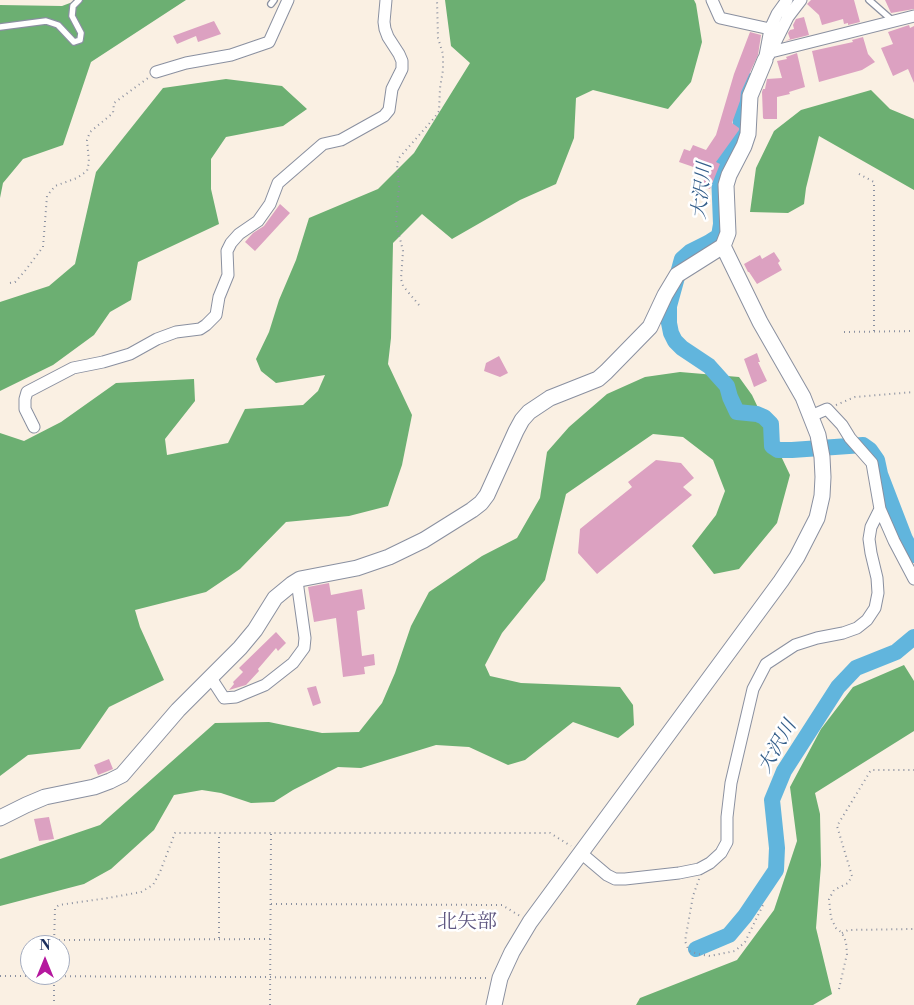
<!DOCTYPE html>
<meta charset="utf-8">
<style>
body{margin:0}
#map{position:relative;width:914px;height:1005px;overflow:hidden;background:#faf0e3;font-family:"Libre Bodoni",serif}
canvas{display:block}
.north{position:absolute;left:20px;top:935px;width:50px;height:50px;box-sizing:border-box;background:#fff;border:1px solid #a4acbf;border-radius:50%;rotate:0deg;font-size:14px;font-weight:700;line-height:20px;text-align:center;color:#1b2f5e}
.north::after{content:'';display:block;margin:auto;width:18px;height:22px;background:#b5179e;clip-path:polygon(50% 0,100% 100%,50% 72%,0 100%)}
</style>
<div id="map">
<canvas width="914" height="1005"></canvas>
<div class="north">N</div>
</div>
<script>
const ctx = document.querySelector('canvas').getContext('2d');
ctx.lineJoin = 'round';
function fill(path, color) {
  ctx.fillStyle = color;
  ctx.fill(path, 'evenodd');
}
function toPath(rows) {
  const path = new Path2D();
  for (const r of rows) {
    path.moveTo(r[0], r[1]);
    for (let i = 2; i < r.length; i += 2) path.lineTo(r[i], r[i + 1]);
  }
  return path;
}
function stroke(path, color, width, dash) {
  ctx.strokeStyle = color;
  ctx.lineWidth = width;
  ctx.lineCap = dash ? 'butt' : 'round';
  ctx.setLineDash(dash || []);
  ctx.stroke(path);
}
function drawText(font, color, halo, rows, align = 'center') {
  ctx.font = font + ' "Libre Bodoni","Noto Serif JP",serif';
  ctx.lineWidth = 5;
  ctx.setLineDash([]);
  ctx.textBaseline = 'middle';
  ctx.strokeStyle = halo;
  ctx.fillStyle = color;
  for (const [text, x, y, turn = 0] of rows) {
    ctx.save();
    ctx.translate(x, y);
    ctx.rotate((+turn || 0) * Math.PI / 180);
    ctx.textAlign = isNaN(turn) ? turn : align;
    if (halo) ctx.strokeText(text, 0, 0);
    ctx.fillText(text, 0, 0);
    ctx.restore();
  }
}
fill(toPath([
 [78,0,186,0,91,62,63,145,23,159,3,183,0,198,0,5,62,6],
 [445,0,694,0,696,4,702,42,691,82,668,109,593,90,576,98,574,138,556,184,520,200,452,239,422,214,393,243,391,338,388,364,412,415,402,465,388,506,349,516,286,522,240,569,206,592,135,610,140,627,164,680,109,707,80,749,28,755,0,776,0,433,24,441,61,422,116,383,194,379,195,401,165,439,167,455,228,443,245,409,303,405,318,391,325,375,276,383,261,371,256,359,269,332,279,300,296,260,309,218,378,189,414,153,470,63,451,46],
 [226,79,282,86,307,109,283,126,226,137,211,159,211,189,219,224,138,262,131,300,110,312,94,335,53,365,0,391,0,302,49,286,75,264,96,172,163,88],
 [871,90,890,109,914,119,914,190,819,136,806,188,804,204,788,213,750,212,756,168,774,131,801,110],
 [680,372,739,377,752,395,790,475,777,523,739,569,714,574,692,546,716,515,725,491,713,460,683,437,653,434,566,494,545,580,502,633,485,665,490,676,521,683,620,687,633,705,634,725,618,738,573,722,525,760,508,765,469,747,436,745,361,768,338,767,293,790,274,802,251,803,221,793,202,790,174,795,154,830,111,869,84,884,0,906,0,859,100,825,215,723,269,722,322,733,359,732,382,703,395,673,411,626,429,592,482,556,517,538,540,498,547,452,569,427,607,394,645,377],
 [904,665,914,681,914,731,815,793,820,814,821,865,816,928,832,994,813,1005,636,1005,640,998,737,960,774,910,797,841,790,787,821,729,853,687]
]), '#6caf72');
stroke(toPath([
 [751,81,742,101,740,135,735,147,722,164,719,174,721,224,719,236,708,243,690,252,682,259,669,306,669,323,671,333,675,341,682,348,709,366,727,386,730,397,737,412,757,414,764,417,771,424,772,446,778,450,792,450,863,445,870,450,877,460,880,474,905,539,914,555],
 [696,949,729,935,745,916,776,870,777,848,772,800,784,771,838,687,856,668,896,652,914,637]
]), '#61b5dd', 16);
fill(toPath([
 [811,0,854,0,860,22,848,25,848,23,844,24,843,19,822,25,819,15,807,4],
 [885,0,914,0,914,9,891,13],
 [804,17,809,35,785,41,790,39,788,33,790,30,794,29,793,25,796,19],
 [214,21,221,34,198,42,196,36,177,44,173,36],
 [909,25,910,28,914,26,914,83,908,69,893,76,881,48,893,44,888,32],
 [750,32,761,35,758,55,741,92,740,101,732,123,739,128,739,130,716,162,720,164,710,189,702,186,706,174,705,173,705,171,679,162,684,149,690,151,693,145,706,150,716,135,734,74],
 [863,37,868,54,875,62,862,70,819,82,812,51,853,42,852,40],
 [797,53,805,87,789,92,790,94,777,97,777,119,764,119,763,118,762,92,763,89,765,89,767,79,782,78,777,61,787,59,786,57],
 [280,204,290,213,255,251,245,242,253,233,264,226],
 [774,252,780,261,778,263,782,270,757,284,749,272,748,272,744,264,760,255,762,259],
 [757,353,760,362,758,362,767,381,754,387,744,359],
 [499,356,508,373,500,377,484,371,486,363],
 [656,460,681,463,694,478,683,487,692,495,597,574,578,553,580,529,632,487,628,482],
 [329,583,331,595,362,589,365,609,357,611,362,656,374,654,375,665,364,667,365,674,343,677,336,618,314,622,308,587],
 [276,632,286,643,278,651,276,648,258,669,259,671,246,685,229,690,234,684,233,682,243,672,239,668],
 [316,686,321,703,313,706,307,688],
 [109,759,113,769,98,775,94,765],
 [49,817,54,839,39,841,34,819]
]), '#dca1c1');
const lane = toPath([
 [869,0,893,21],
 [271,4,274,0],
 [0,27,46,21,58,25,74,42,80,40,81,33,72,16,73,6,79,0]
]);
const street = toPath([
 [712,0,720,18,770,29],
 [771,52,914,16],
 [769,55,788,17,801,0],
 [765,56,770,29,777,14,787,0],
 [156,72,186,63,231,55,269,42,288,0],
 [811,416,827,409,842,425,850,438,872,463,880,509,894,541,914,579],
 [34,427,25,409,25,399,27,392,73,368,103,362,130,354,157,339,176,332,200,329,206,325,216,315,219,297,228,275,227,251,231,243,239,234,258,221,270,204,278,183,323,144,341,140,384,116,389,110,392,89,402,69,402,61,399,54,388,37,385,29,384,22,386,0],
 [211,678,224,698,236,697,265,685,293,663,304,648,305,638,297,581],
 [581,853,607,875,615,879,625,879,679,873,699,869,710,863,721,853,727,842,727,817,731,783,753,689,766,664,795,645,817,638,843,633,857,628,867,620,875,608,878,593,877,578,871,553,869,539,871,527,880,509]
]);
const secondary = toPath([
 [0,818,26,805,45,797,94,787,110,781,122,775,178,710,240,648,255,630,275,598,292,584,300,579,357,568,389,557,424,540,472,510,481,503,487,495,516,431,522,420,529,412,550,398,598,379,606,372,650,327,665,295,677,275,723,246,728,233,726,185,729,175,744,146,748,134,750,96,765,60],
 [494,1005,500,978,512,952,530,922,781,581,797,557,817,518,822,496,823,477,822,457,818,435,803,397,760,322,723,246]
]);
stroke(lane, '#8a90a0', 8);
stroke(street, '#8a90a0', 13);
stroke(secondary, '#8a90a0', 17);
stroke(toPath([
 [859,174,874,182,874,331],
 [10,283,15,282,25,271,43,247,47,196,55,186,77,178,87,171,89,162,87,140,90,132,113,113,114,103,148,78],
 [419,305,403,286,401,279,403,251,396,222,399,187,397,164,399,158,435,117,439,111,440,88,443,70,443,54,438,38,437,0],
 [844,332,914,331],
 [836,405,855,397,914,392],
 [699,879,693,896,685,941,689,951,698,954,710,956,735,951,745,942,764,903],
 [271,904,502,905,520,916],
 [842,933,848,930,914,929],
 [219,938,219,833],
 [54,940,271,939],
 [54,945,55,908,59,905,108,898,141,892,153,885,160,872,175,833,550,833,571,846],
 [54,975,54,1005],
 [0,976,488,978],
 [839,989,847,954,846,942,842,933,836,928,831,918,829,899,834,890,848,883,852,876,837,826,871,770,914,770],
 [270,1005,271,833]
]), '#8a90a0', 2, [1, 4]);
stroke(lane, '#fff', 5.5);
stroke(street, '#fff', 11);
stroke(secondary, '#fff', 15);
drawText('italic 19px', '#345e8a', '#fff', [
 ["大沢川",703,191,-84],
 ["大沢川",778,747,-60]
]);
drawText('20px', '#5f5781', '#fff', [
 ["北矢部",467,923]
]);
</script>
